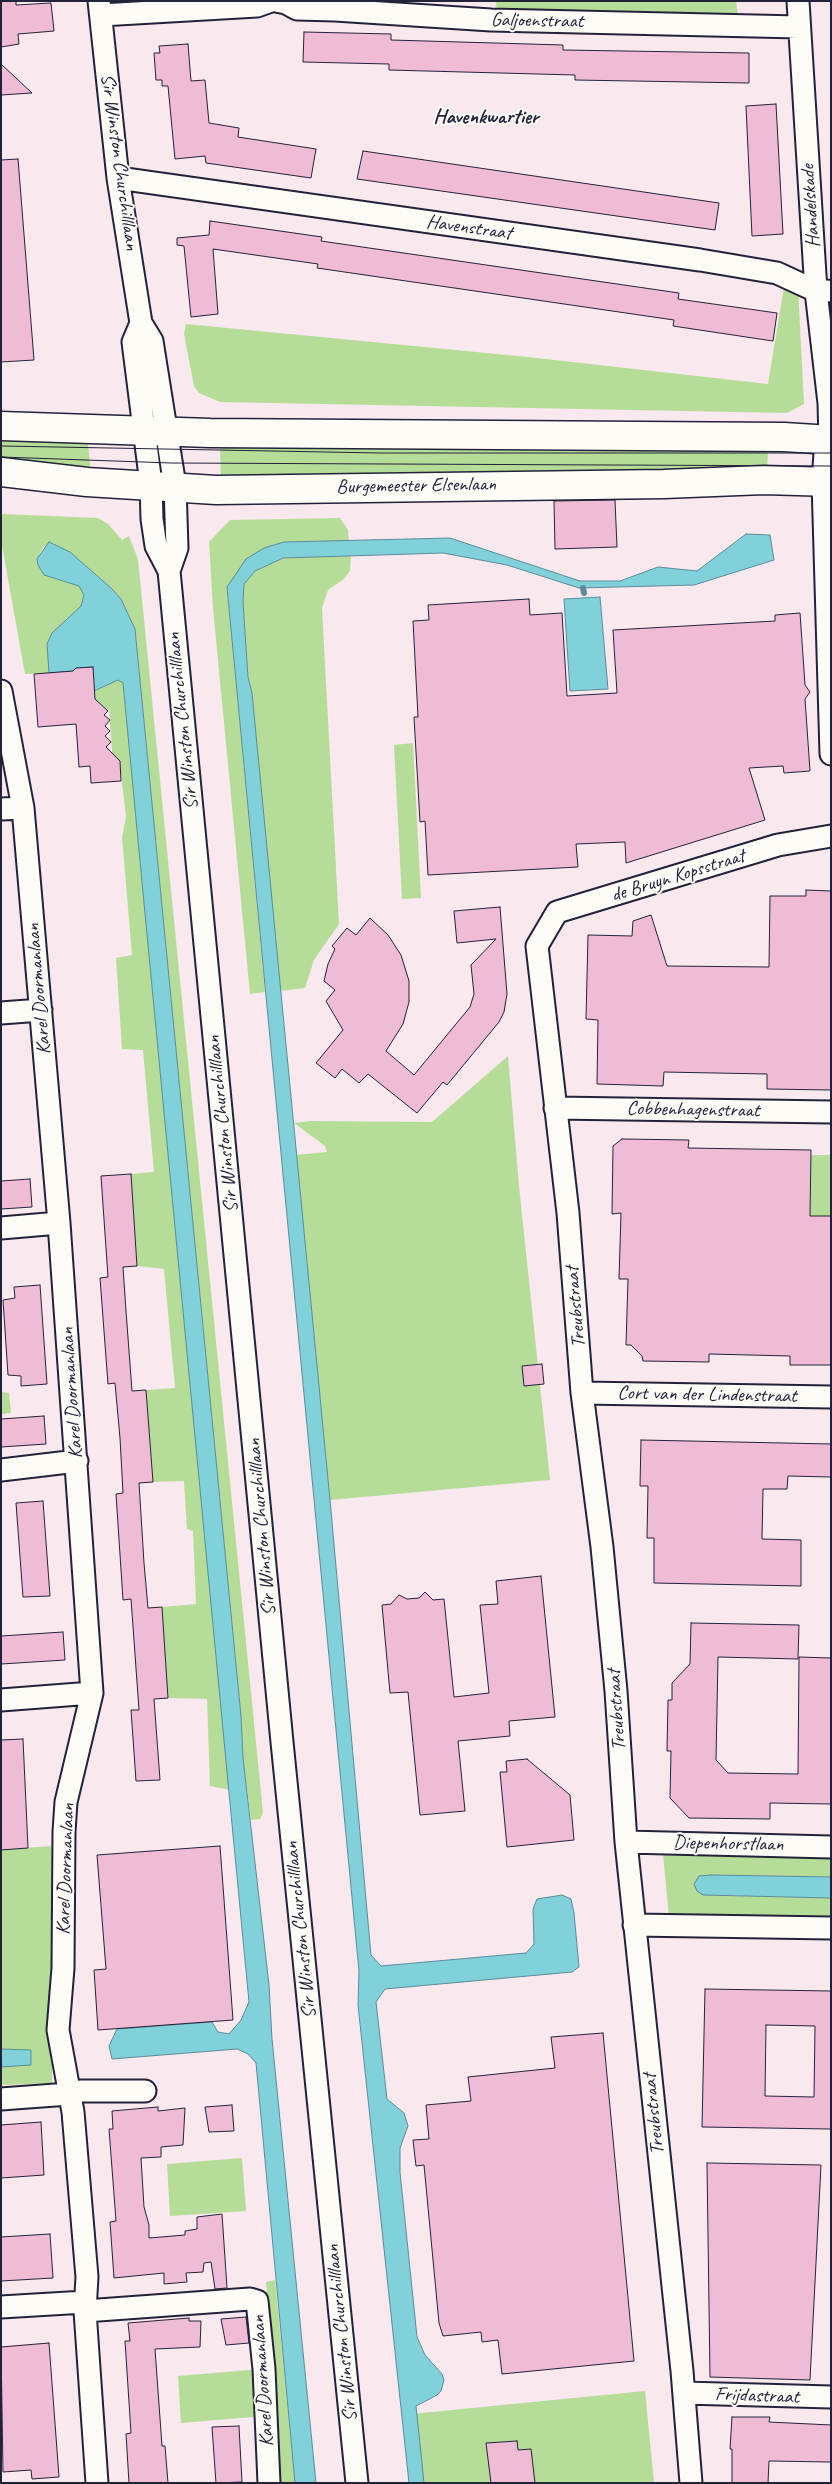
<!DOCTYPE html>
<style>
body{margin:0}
#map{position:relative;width:832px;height:2484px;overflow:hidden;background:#f9e8ed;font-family:Caveat,sans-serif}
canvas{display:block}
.frame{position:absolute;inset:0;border:2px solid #22223b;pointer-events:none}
</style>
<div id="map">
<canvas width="832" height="2484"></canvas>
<div class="frame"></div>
</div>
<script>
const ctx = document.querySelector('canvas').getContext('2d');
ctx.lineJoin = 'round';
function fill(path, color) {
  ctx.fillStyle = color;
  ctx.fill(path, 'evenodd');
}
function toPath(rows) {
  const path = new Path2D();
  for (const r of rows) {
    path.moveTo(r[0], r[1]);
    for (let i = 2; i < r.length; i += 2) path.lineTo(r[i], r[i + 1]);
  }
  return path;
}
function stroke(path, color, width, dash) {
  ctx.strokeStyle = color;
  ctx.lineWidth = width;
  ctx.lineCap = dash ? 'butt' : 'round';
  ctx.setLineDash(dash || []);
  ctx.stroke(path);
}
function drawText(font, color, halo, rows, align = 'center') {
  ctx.font = font + ' Caveat,sans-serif';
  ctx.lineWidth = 4;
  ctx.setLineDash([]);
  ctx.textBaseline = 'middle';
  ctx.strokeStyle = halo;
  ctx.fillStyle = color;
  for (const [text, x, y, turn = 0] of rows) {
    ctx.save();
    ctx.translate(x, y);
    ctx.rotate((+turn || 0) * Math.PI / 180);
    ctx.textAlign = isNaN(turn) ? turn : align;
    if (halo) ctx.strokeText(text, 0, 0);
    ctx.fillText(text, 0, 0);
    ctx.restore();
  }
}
fill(toPath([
 [496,1,736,1,739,21,497,17],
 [784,287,798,287,804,404,787,413,220,402,199,393,194,386,184,334,186,324,528,357,768,384],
 [87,435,91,472,1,467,1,439],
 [220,445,768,450,767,471,611,470,538,479,221,484],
 [1,514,98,518,108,524,122,540,129,536,138,559,263,1813,260,1819,251,1820,243,1758,241,1716,135,629,121,599,111,588,70,552,44,546,37,559,38,565,44,575,79,586,83,589,84,601,49,673,25,674,1,540],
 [340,518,348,530,349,541,284,542,227,587,265,992,250,994,213,608,209,542,230,520],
 [351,556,350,571,344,579,328,590,322,608,339,924,314,960,305,988,279,991,252,693,248,677,243,603,244,584,255,571,283,558],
 [118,680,123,682,230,1790,210,1786,207,1699,168,1698,162,1607,196,1604,193,1531,187,1529,184,1481,153,1482,146,1390,175,1388,164,1269,137,1266,131,1174,154,1172,143,1050,122,1049,116,958,132,955,122,837,126,817,120,765,113,765,109,709,95,710,94,700,94,691],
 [413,743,421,898,402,899,394,745],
 [508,1056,519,1186,550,1480,330,1500,296,1155,327,1152,325,1146,294,1123,310,1121,432,1122],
 [811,1155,831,1155,831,1216,810,1216],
 [1,1392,9,1393,11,1413,1,1414],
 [55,1846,52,2083,1,2085,1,1849],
 [663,1854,831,1857,831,1877,711,1875,703,1895,831,1898,831,1920,669,1917],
 [242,2158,246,2211,170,2216,167,2164],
 [275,2280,295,2483,281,2483,266,2282],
 [262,2369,265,2416,181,2423,178,2376],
 [645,2391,654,2483,419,2483,411,2414]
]), '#b6dd98');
const water = toPath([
 [746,534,770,535,774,560,694,585,579,588,507,565,443,553,283,558,255,571,244,584,243,603,248,677,252,693,330,1500,371,1955,381,1966,526,1953,534,1944,533,1909,537,1899,562,1895,571,1899,574,1913,579,1967,572,1972,385,1989,376,2002,387,2099,404,2113,408,2126,400,2148,400,2172,417,2337,425,2355,442,2374,444,2380,441,2391,437,2395,416,2406,424,2483,409,2483,358,2005,359,1971,227,587,246,559,264,548,284,542,450,538,580,581,620,581,658,567,697,571,746,534],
 [49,542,70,552,111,588,121,599,135,629,241,1716,243,1758,269,1985,272,2039,316,2483,295,2483,256,2063,248,2054,237,2049,112,2059,109,2046,117,2029,212,2022,218,2032,229,2034,241,2020,249,2002,123,683,118,680,94,691,91,667,76,668,75,671,49,673,47,644,52,633,81,606,84,595,79,586,44,575,38,565,37,559,49,542],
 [600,597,608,689,570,691,564,599,600,597],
 [711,1875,831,1877,831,1898,703,1895,697,1891,694,1884,699,1876,711,1875],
 [1,2049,31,2050,31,2065,1,2067,1,2049]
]);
fill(water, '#80d1da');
stroke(water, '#5a8b9a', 1);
stroke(toPath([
 [583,588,584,593]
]), '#5a8b9a', 6);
const building = toPath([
 [1,1,16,1,16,5,51,3,54,31,18,34,19,44,1,47,1,1],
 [304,32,391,34,391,40,563,45,563,50,749,53,749,83,575,80,575,75,389,70,389,64,303,62,304,32],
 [188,44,191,81,205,80,209,123,239,128,238,137,316,149,311,178,206,163,205,156,175,159,168,86,162,86,162,80,156,80,154,53,160,53,159,46,188,44],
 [1,64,32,93,1,95,1,64],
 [776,104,783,234,752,236,746,106,776,104],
 [363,151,719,203,715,230,357,179,363,151],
 [18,159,34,360,1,362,1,160,18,159],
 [210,221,322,237,321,241,679,293,678,299,777,313,773,341,673,326,674,320,317,268,318,264,213,249,218,314,191,317,184,246,177,245,177,238,209,235,210,221],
 [615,500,617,547,555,549,554,501,615,500],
 [529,599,530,615,562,613,567,696,617,693,613,630,775,621,775,615,800,613,805,685,810,692,805,699,810,771,784,773,783,766,749,768,765,820,626,863,625,842,576,844,578,867,428,875,425,821,420,822,414,717,418,717,413,621,429,620,428,605,529,599],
 [93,667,95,699,108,711,104,715,110,720,105,726,110,731,105,736,111,742,106,747,120,761,121,781,91,783,90,766,79,767,76,724,38,727,34,674,73,671,76,668,93,667],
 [806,890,831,891,831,1090,767,1089,767,1074,664,1072,663,1086,597,1084,598,1020,586,1019,588,935,632,936,633,921,651,915,667,966,769,967,770,896,806,896,806,890],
 [500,907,507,994,504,1012,499,1022,447,1085,443,1082,417,1113,368,1074,359,1083,342,1069,335,1078,316,1063,343,1030,326,1001,335,990,324,981,328,964,335,949,332,946,347,928,356,935,370,918,388,935,401,955,409,981,409,1002,403,1024,386,1051,414,1075,470,1007,474,994,471,965,496,939,457,943,454,911,500,907],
 [622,1139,689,1140,688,1148,811,1150,810,1216,831,1216,831,1365,790,1365,790,1356,709,1354,709,1362,643,1361,642,1356,631,1345,626,1345,628,1279,619,1279,621,1213,612,1214,613,1146,622,1139],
 [131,1174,137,1266,123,1267,126,1311,132,1391,146,1390,153,1482,139,1483,144,1563,148,1608,162,1607,168,1698,154,1699,160,1780,136,1781,131,1710,139,1710,131,1599,123,1600,116,1494,123,1493,120,1438,115,1383,108,1384,100,1278,108,1277,101,1176,131,1174],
 [30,1179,32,1207,1,1209,1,1181,30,1179],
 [40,1285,47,1384,21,1386,21,1376,8,1375,3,1300,15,1298,14,1287,40,1285],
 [542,1364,544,1384,524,1386,522,1366,542,1364],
 [44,1416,46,1444,1,1447,1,1419,44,1416],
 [641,1440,831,1444,831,1477,788,1476,787,1489,763,1489,762,1539,801,1540,801,1586,654,1583,654,1538,647,1538,648,1486,640,1486,641,1440],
 [43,1501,50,1596,23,1597,16,1503,43,1501],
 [541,1576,555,1717,509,1721,510,1736,458,1741,465,1811,420,1815,408,1692,390,1693,382,1605,391,1604,399,1595,407,1599,419,1598,425,1592,433,1600,444,1599,454,1697,489,1693,480,1605,498,1604,496,1581,541,1576],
 [691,1623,799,1625,798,1659,718,1657,716,1760,728,1773,798,1774,799,1657,831,1658,831,1804,770,1803,770,1819,689,1818,670,1798,671,1751,667,1751,668,1700,672,1700,672,1683,690,1664,691,1623],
 [63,1632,65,1660,1,1664,1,1636,63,1632],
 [23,1739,28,1848,1,1850,1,1740,23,1739],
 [527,1759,570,1795,574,1840,507,1847,500,1772,507,1772,506,1761,527,1759],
 [220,1846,233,2020,98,2030,94,1970,106,1969,97,1855,220,1846],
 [705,1989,831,1991,831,2129,702,2127,705,1989],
 [766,2025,815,2026,814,2097,765,2096,766,2025],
 [603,2033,634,2361,502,2374,498,2340,482,2342,481,2332,443,2336,439,2323,424,2165,416,2166,413,2140,429,2139,426,2105,471,2101,468,2077,555,2068,551,2037,603,2033],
 [232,2105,234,2131,209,2132,205,2107,232,2105],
 [158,2107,158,2111,185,2108,183,2145,161,2147,161,2157,141,2158,144,2207,149,2225,149,2238,185,2235,185,2231,197,2229,197,2217,222,2214,227,2288,215,2289,211,2262,204,2263,203,2272,186,2273,187,2282,164,2284,164,2273,114,2278,110,2222,116,2221,109,2129,113,2129,112,2111,158,2107],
 [41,2122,44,2175,1,2178,1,2125,41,2122],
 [707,2163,821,2165,810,2380,710,2377,707,2163],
 [50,2234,53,2278,1,2281,1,2237,50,2234],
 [246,2317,249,2343,226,2345,221,2319,246,2317],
 [189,2318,189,2321,201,2321,200,2347,155,2349,162,2446,165,2446,168,2483,129,2483,126,2434,131,2433,125,2341,130,2341,128,2323,189,2318],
 [49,2343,59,2477,32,2479,31,2470,3,2472,1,2347,49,2343],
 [732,2417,770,2417,769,2422,831,2425,831,2462,769,2461,768,2483,732,2483,732,2449,730,2449,732,2417],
 [239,2426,242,2482,216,2483,212,2427,239,2426],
 [517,2441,518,2450,531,2449,535,2483,491,2483,486,2443,517,2441]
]);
fill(building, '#f0bbd5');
stroke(building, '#22223b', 1);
const minor = toPath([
 [99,1,118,178,141,323,152,341,175,486,177,548,169,571],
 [276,1,286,3,297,9,335,10,491,20,799,27],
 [798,1,816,291,829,403,830,440,825,453,823,482,831,754],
 [101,15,257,6,271,1],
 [118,178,700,260,777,273,816,291,827,291],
 [141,323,133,342,151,484,152,519,156,546,169,571,282,1742,357,2483],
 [1,691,23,808,59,1223,92,1693,66,1802,64,1832,63,1968,58,2030,73,2112,87,2277,85,2311,97,2483],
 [1,809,23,808],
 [1,1013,41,1010],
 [555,1108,831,1112],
 [1,1228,59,1223],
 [582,1393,831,1397],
 [1,1470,77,1461],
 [1,1700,92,1693],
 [626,1842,831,1847],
 [634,1925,831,1928],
 [1,2099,69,2094,81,2091,145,2091],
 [1,2307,85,2302],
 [85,2311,250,2299,257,2301,264,2369,269,2483],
 [684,2393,831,2397],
 [691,2483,682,2371,626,1842,616,1691,602,1547,582,1393,568,1213,537,946,557,912,778,845,831,836]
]);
const major = toPath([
 [1,426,210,433,784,437,831,440],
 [1,472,87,482,216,490,664,484,764,480,831,482]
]);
stroke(minor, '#22223b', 25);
stroke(major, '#22223b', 31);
stroke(minor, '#fdfcf7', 21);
stroke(major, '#fdfcf7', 28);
stroke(toPath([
 [1,446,380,453,831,453],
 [1,457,171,463,831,466]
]), '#22223b', 1);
drawText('20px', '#22223b', '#fdfcf7', [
 ["Galjoenstraat",537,21,1],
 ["Sir Winston Churchilllaan",119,162,82],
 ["Handelskade",811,206,-94],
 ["Havenstraat",469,228,8],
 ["Burgemeester Elsenlaan",416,486,-1],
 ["Sir Winston Churchilllaan",183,721,-96],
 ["de Bruyn Kopsstraat",678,876,-17],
 ["Karel Doormanlaan",39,989,-95],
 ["Cobbenhagenstraat",693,1110,1],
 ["Sir Winston Churchilllaan",223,1124,-96],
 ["Treubstraat",576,1307,-95],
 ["Karel Doormanlaan",72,1393,-94],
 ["Cort van der Lindenstraat",707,1395,1],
 ["Sir Winston Churchilllaan",262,1527,-95],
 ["Treubstraat",617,1710,-94],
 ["Diepenhorstlaan",728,1844,1],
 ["Karel Doormanlaan",66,1869,-88],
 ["Sir Winston Churchilllaan",301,1930,-96],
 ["Treubstraat",654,2114,-96],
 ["Sir Winston Churchilllaan",342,2333,-96],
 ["Karel Doormanlaan",263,2381,-94],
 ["Frijdastraat",757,2396,2]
]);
drawText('bold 21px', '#22223b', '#fdfcf7', [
 ["Havenkwartier",486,117]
]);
</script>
